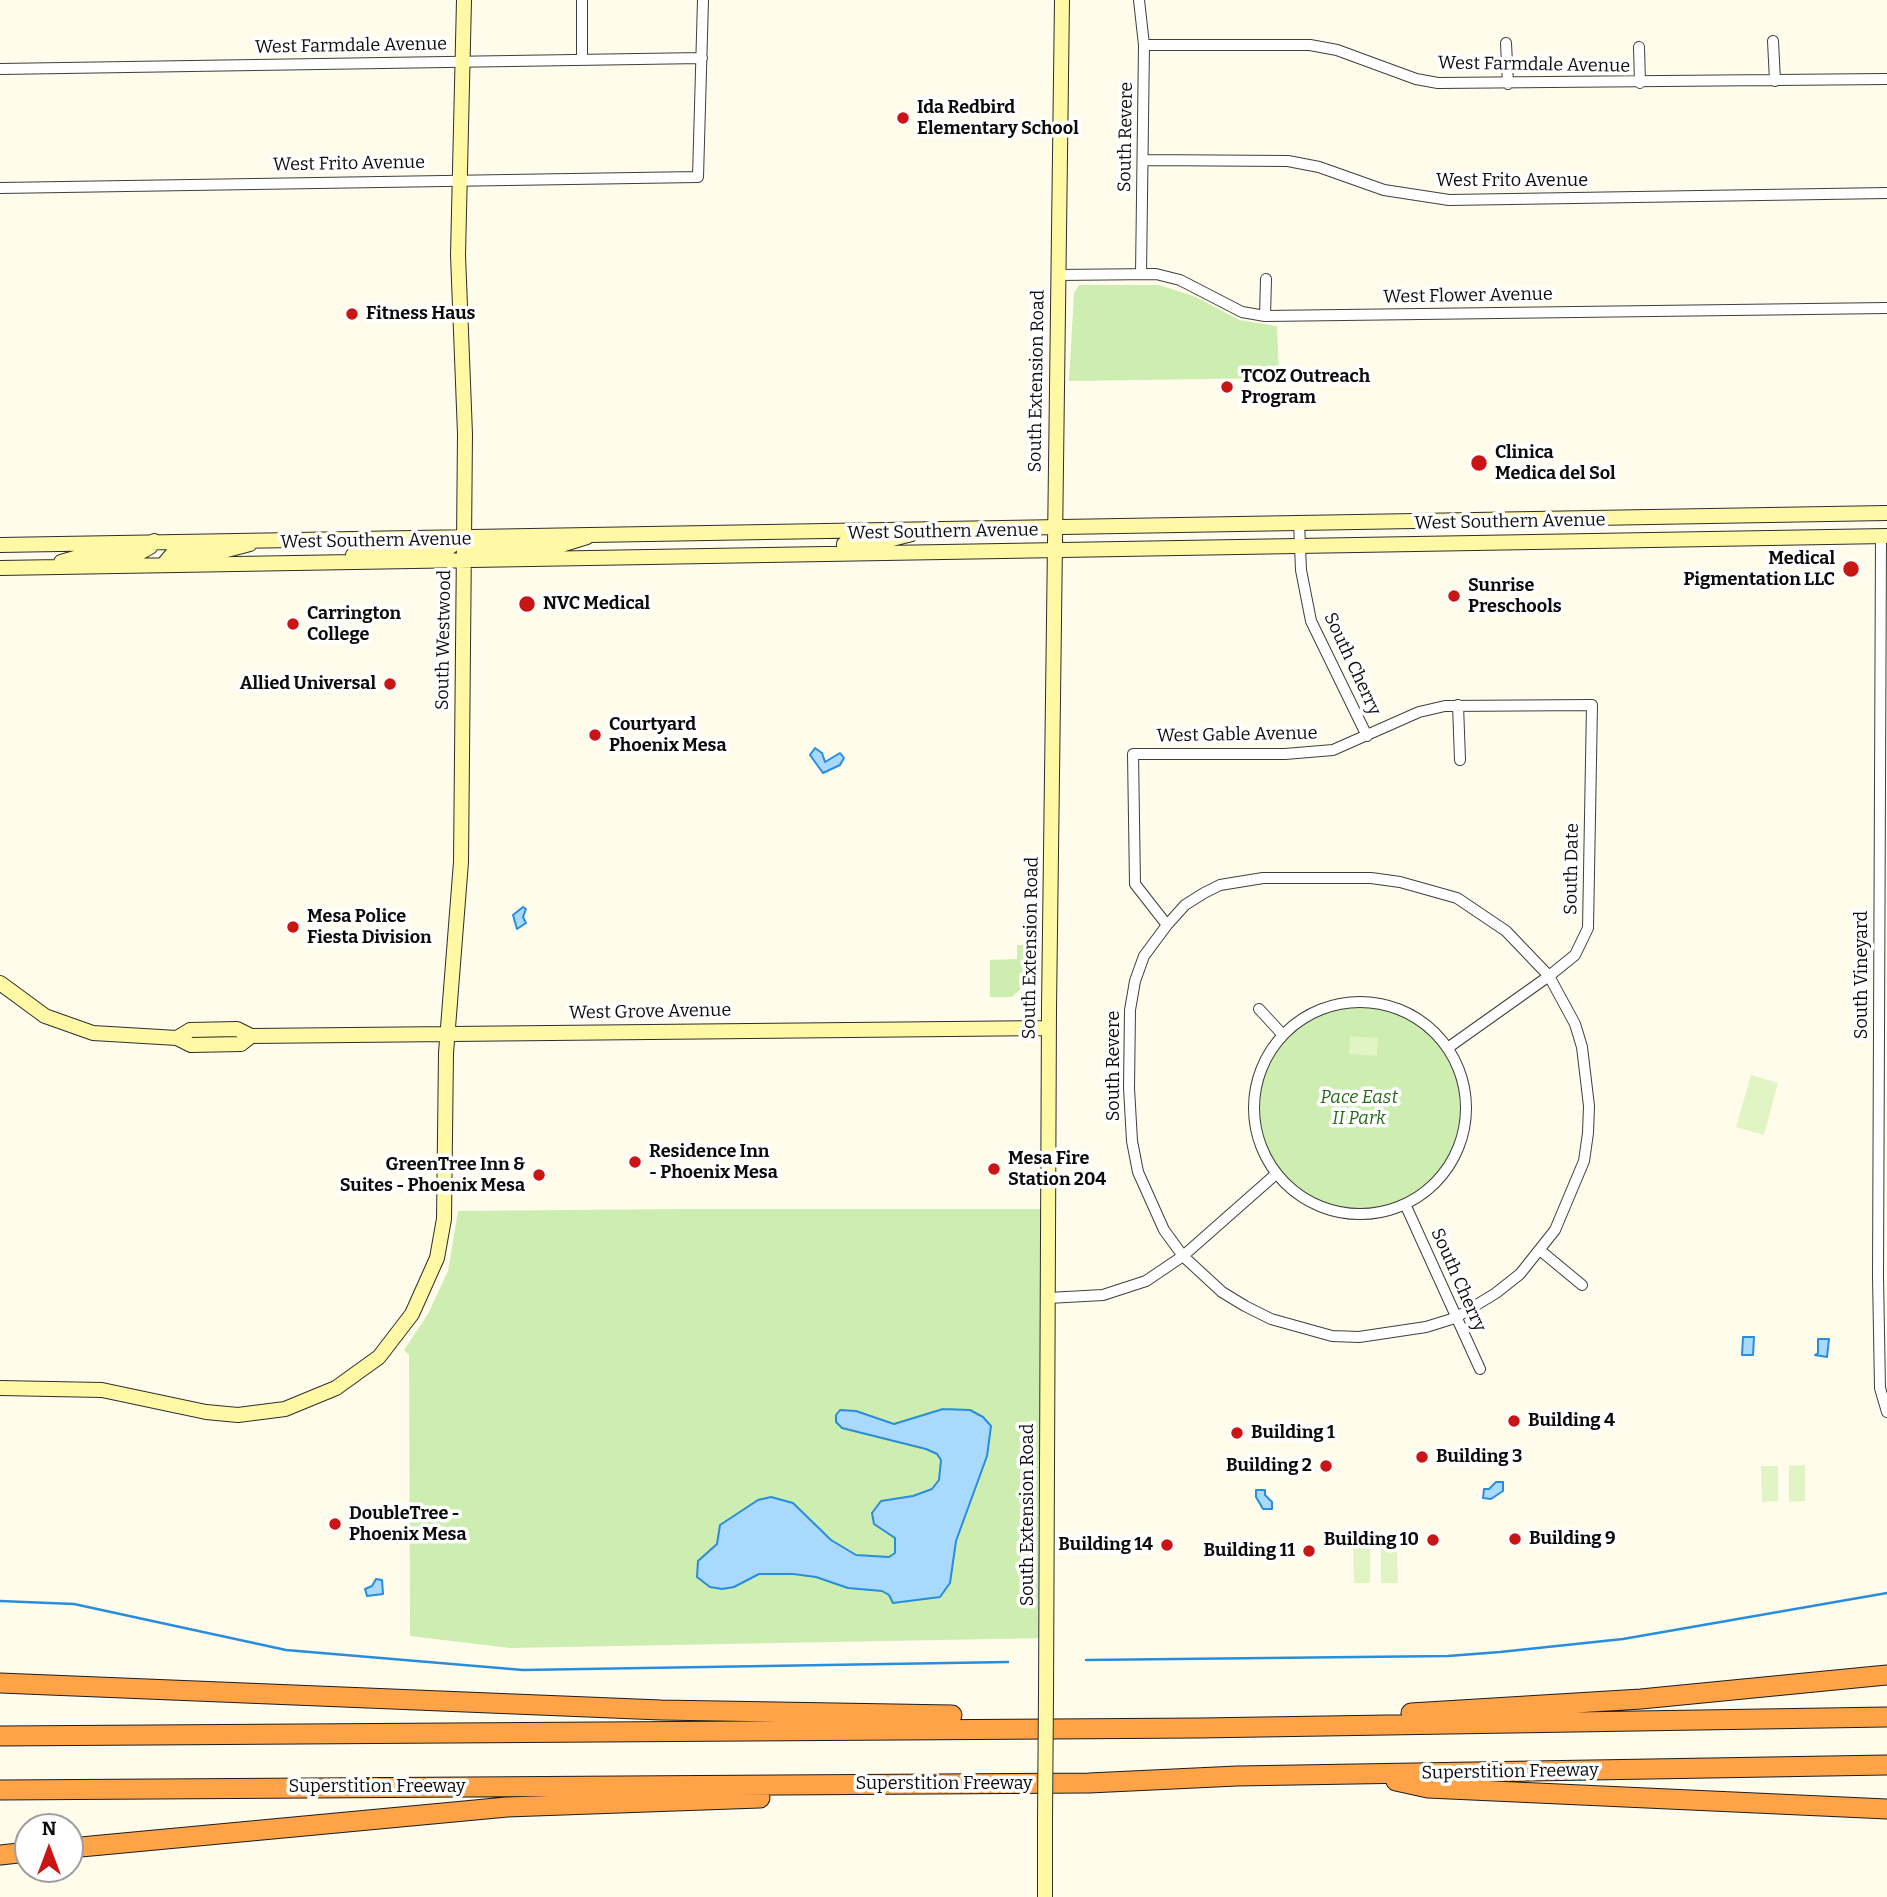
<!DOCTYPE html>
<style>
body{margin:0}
#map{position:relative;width:1887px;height:1897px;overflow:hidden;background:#fffceb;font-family:Bitter,serif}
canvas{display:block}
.north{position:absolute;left:14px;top:1813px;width:70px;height:70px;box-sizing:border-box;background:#fff;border:2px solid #9e9e9e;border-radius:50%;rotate:0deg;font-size:19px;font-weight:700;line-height:28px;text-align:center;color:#0c0c0c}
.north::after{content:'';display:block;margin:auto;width:24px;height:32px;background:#ca1517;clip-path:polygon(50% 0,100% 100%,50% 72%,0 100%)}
</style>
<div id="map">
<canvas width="1887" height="1897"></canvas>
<div class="north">N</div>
</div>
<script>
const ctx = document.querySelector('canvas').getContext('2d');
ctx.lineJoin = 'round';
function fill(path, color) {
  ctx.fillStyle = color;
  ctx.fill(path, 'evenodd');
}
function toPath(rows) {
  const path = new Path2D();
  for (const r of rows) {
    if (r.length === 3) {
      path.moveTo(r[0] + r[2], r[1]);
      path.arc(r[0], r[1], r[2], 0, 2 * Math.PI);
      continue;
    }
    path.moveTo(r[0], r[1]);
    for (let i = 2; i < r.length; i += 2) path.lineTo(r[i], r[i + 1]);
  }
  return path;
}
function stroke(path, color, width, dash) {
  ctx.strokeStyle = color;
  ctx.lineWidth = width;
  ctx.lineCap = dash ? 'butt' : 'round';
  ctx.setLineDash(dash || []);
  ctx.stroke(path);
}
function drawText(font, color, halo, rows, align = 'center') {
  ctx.font = font + ' Bitter,serif';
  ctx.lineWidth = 7;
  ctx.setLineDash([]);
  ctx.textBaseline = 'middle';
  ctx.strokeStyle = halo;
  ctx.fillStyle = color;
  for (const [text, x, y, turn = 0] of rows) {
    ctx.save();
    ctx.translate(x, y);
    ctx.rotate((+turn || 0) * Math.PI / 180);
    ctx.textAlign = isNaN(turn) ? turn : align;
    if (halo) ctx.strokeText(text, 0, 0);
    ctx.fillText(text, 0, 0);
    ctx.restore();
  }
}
fill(toPath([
 [1079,285,1159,285,1196,297,1239,320,1277,326,1279,378,1069,381,1074,293],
 [1017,945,1028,945,1028,982,1012,997,990,997,990,960,1017,959],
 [1360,1108,101],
 [683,1209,1049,1209,1047,1638,510,1648,410,1636,409,1355,404,1350,428,1314,448,1271,458,1211]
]), '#cdeeb0');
fill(toPath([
 [1350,1036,1378,1038,1377,1056,1349,1054],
 [1751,1075,1778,1083,1764,1135,1736,1127],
 [1805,1465,1805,1501,1789,1502,1789,1466],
 [1761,1466,1778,1466,1778,1501,1762,1502],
 [1397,1546,1398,1583,1381,1583,1381,1547],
 [1353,1547,1370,1547,1370,1583,1354,1583]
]), '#e1f4c3');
const water = toPath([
 [815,748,822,753,825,762,840,753,844,758,840,765,823,773,810,755,815,748],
 [523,907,526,909,523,917,526,923,517,929,513,915,523,907],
 [1743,1337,1754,1337,1753,1355,1742,1355,1743,1337],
 [1818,1339,1829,1339,1827,1357,1815,1355,1818,1353,1818,1339],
 [943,1409,970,1410,983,1417,991,1426,987,1456,956,1541,950,1583,940,1597,893,1603,889,1595,882,1591,848,1588,816,1577,793,1574,759,1574,734,1587,722,1589,710,1587,697,1577,698,1561,717,1544,720,1525,758,1500,771,1497,793,1503,831,1540,856,1555,889,1557,895,1553,895,1538,874,1524,872,1513,881,1501,913,1496,932,1489,939,1480,941,1460,937,1454,926,1449,842,1428,836,1422,836,1415,840,1410,856,1411,894,1424,943,1409],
 [1496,1482,1503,1482,1503,1491,1491,1499,1483,1498,1484,1489,1489,1489,1496,1482],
 [1256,1490,1265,1490,1265,1495,1272,1502,1272,1509,1263,1509,1256,1497,1256,1490],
 [376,1579,382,1580,383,1594,367,1596,365,1589,372,1586,376,1579]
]);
fill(water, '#a9dafd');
stroke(water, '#288ddc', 2);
stroke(toPath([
 [0,1601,74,1604,286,1650,523,1670,1008,1662],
 [1086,1660,1448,1656,1500,1652,1623,1639,1887,1593]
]), '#288ddc', 2.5);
const street = toPath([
 [582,0,582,59],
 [1139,0,1144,45,1141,274],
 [1773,41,1775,81],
 [1506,43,1508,84],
 [1144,45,1310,45,1337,50,1416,79,1438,83,1887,79],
 [1639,47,1640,83],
 [0,69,702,58],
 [1143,160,1288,161,1319,167,1384,190,1449,200,1887,193],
 [0,188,698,177,703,0],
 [1058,275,1156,274,1180,280,1242,312,1265,316,1887,308],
 [1265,316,1266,279],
 [1299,522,1301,570,1311,621,1367,736],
 [1881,536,1878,1276,1880,1388,1887,1412],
 [1458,705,1460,760],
 [1592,705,1588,928,1575,955,1549,976,1575,1024,1582,1047,1589,1106,1588,1133,1584,1161,1555,1230,1520,1274,1496,1293,1455,1318,1426,1327,1359,1337,1332,1336,1271,1319,1245,1306,1222,1292,1183,1256,1164,1230,1138,1172,1132,1141,1129,1088,1130,1010,1135,981,1144,956,1167,925,1135,884,1133,754,1285,754,1333,750,1419,712,1445,706,1592,705],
 [1167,925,1185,905,1204,893,1220,885,1263,878,1371,878,1400,882,1457,898,1506,931,1549,976,1449,1047],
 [1360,1108,106],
 [1259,1009,1283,1035],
 [1405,1204,1480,1369],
 [1541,1251,1582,1285],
 [1048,1298,1103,1295,1146,1281,1183,1256,1276,1174]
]);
const secondary = toPath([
 [0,545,1887,513],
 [844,553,844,544,850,540,892,539,912,534],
 [353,555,380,549,449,548,464,535],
 [465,558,477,547,561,545,587,537],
 [61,562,85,555,139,553,150,547,154,541],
 [163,565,174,552,227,550,250,544],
 [0,568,1887,536],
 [0,983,45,1016,93,1033,177,1038,191,1045,241,1044,251,1036],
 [177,1038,190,1030,237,1029,251,1036,1049,1028],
 [0,1388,102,1390,206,1412,238,1415,285,1409,336,1388,379,1357,412,1314,437,1258,444,1219,446,1053,461,862,465,434,458,255,464,0],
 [1046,1695,1049,1008,1062,0],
 [1045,1897,1045,1818]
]);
const highway = toPath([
 [0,1683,661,1710,952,1715],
 [1411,1713,1641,1699,1887,1675],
 [0,1736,1200,1728,1887,1717],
 [1396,1781,1428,1788,1887,1809],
 [0,1790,1089,1783,1237,1776,1887,1765],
 [70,1848,507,1807,760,1798],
 [0,1855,28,1852]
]);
stroke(street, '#3f3f3f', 12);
stroke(secondary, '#2e2e2e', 16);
stroke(highway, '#1d1d1d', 21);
stroke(street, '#fff', 10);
stroke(secondary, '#fff9a6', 14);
stroke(highway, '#ffa349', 19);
const secondaryBridge = toPath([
 [1045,1818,1046,1695]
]);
stroke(secondaryBridge, '#2e2e2e', 16, []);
stroke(secondaryBridge, '#fff9a6', 14);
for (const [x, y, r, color] of [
 [903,118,7,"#ca1517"],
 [352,314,7,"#ca1517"],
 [1227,387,7,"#ca1517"],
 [1479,463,9,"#ca1517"],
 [1851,569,9,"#ca1517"],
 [1454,596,7,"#ca1517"],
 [527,604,9,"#ca1517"],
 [293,624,7,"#ca1517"],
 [390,684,7,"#ca1517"],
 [595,735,7,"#ca1517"],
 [293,927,7,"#ca1517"],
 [635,1162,7,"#ca1517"],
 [994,1169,7,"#ca1517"],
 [539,1175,7,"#ca1517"],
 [1514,1421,7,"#ca1517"],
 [1237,1433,7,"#ca1517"],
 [1422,1457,7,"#ca1517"],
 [1326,1466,7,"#ca1517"],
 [335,1524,7,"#ca1517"],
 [1515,1539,7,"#ca1517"],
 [1433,1540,7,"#ca1517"],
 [1167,1545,7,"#ca1517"],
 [1309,1551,7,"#ca1517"]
]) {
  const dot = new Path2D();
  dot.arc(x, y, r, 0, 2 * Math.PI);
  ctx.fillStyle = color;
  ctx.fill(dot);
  stroke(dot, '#fff', 2.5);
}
drawText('18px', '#0c0c0c', '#fff', [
 ["West Farmdale Avenue",351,46,-1],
 ["West Farmdale Avenue",1534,65,1],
 ["South Revere",1126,137,-89],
 ["West Frito Avenue",349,164,-1],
 ["West Frito Avenue",1512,181],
 ["West Flower Avenue",1468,296,-1],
 ["South Extension Road",1037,381,-89],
 ["West Southern Avenue",1510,522,-1],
 ["West Southern Avenue",943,532,-1],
 ["West Southern Avenue",376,541,-1],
 ["South Westwood",444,640,-89],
 ["South Cherry",1352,664,65],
 ["West Gable Avenue",1237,735,-1],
 ["South Date",1572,869,-89],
 ["South Extension Road",1031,948,-89],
 ["South Vineyard",1862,975,-90],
 ["West Grove Avenue",650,1012,-1],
 ["South Revere",1114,1066,-90],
 ["South Cherry",1458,1280,66],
 ["South Extension Road",1028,1515,-90],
 ["Superstition Freeway",1510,1772,-1],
 ["Superstition Freeway",944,1784],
 ["Superstition Freeway",377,1787]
]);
drawText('bold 18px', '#0c0c0c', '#fff', [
 ["Ida Redbird",917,108],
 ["Elementary School",917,129],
 ["Fitness Haus",366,314],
 ["TCOZ Outreach",1241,377],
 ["Program",1241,398],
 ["Clinica",1495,453],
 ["Medica del Sol",1495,474],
 ["Medical",1835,559,"right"],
 ["Pigmentation LLC",1835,580,"right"],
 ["Sunrise",1468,586],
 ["Preschools",1468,607],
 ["NVC Medical",543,604],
 ["Carrington",307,614],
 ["College",307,635],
 ["Allied Universal",376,684,"right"],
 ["Courtyard",609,725],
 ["Phoenix Mesa",609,746],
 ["Mesa Police",307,917],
 ["Fiesta Division",307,938],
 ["Residence Inn",649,1152],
 ["- Phoenix Mesa",649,1173],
 ["Mesa Fire",1008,1159],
 ["Station 204",1008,1180],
 ["GreenTree Inn &",525,1165,"right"],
 ["Suites - Phoenix Mesa",525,1186,"right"],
 ["Building 4",1528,1421],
 ["Building 1",1251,1433],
 ["Building 3",1436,1457],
 ["Building 2",1312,1466,"right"],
 ["DoubleTree -",349,1514],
 ["Phoenix Mesa",349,1535],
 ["Building 9",1529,1539],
 ["Building 10",1419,1540,"right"],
 ["Building 14",1153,1545,"right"],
 ["Building 11",1295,1551,"right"]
], 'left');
drawText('italic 18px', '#246a16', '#fff', [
 ["Pace East",1359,1098],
 ["II Park",1359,1119]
]);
</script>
